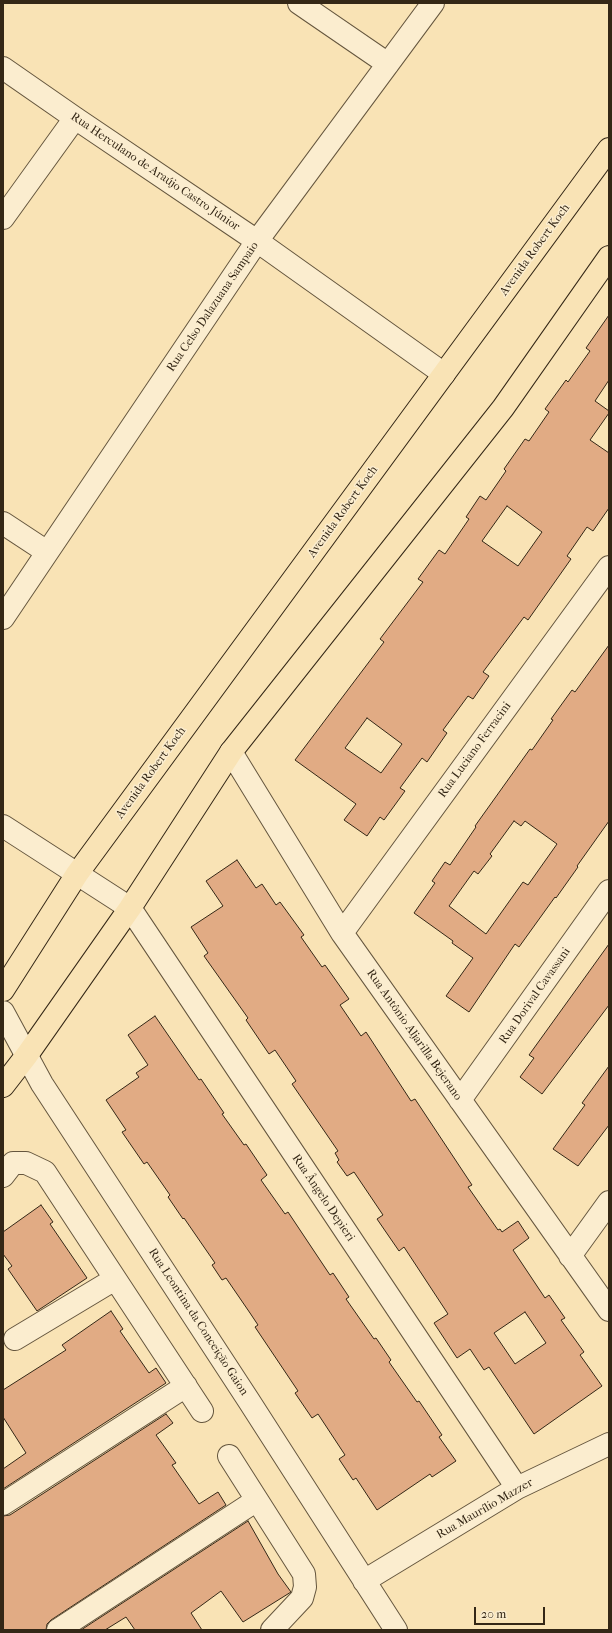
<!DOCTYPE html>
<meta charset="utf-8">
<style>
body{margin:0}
#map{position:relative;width:612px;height:1633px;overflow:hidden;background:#f9e3b5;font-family:"IM FELL French Canon",serif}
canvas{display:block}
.frame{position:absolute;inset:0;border:4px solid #342716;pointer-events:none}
.scale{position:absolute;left:474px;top:1607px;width:71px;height:18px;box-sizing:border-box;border:2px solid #342716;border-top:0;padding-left:5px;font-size:12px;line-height:14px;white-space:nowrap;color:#342716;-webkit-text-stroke:3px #fbedcf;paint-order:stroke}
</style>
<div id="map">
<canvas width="612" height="1633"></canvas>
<div class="frame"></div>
<div class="scale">20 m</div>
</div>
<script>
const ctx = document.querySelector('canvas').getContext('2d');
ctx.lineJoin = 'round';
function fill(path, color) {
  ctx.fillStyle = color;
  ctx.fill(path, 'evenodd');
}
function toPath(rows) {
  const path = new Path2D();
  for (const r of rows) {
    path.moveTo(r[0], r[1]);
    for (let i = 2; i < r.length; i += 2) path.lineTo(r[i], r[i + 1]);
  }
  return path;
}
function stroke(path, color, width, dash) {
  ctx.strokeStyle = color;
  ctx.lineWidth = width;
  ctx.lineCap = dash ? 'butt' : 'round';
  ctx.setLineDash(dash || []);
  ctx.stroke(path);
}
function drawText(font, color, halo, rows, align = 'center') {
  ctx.font = font + ' "IM FELL French Canon",serif';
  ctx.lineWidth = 3;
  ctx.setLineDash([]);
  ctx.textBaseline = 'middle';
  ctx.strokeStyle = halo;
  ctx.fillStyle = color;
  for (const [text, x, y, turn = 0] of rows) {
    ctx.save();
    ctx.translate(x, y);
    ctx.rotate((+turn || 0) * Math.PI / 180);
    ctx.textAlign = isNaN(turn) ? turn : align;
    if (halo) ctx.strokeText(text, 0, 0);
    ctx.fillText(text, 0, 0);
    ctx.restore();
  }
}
const building = toPath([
 [609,315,609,380,595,401,609,411,609,413,590,440,609,453,609,508,593,531,587,527,567,556,571,559,528,620,524,617,483,672,489,676,473,699,468,696,443,730,447,733,427,762,422,758,400,788,405,791,384,820,380,817,367,836,344,820,356,804,295,760,384,642,380,639,423,582,418,579,439,550,445,554,469,519,466,517,480,496,486,500,506,471,504,469,525,439,529,441,549,412,545,409,566,380,568,382,590,351,586,348,609,315],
 [507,506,542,532,518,566,482,541,507,506],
 [367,718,402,744,381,773,345,748,367,718],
 [609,645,609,821,577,866,578,867,556,898,555,897,519,947,515,944,469,1012,446,996,473,958,452,943,453,941,414,913,435,883,432,881,445,862,450,865,476,827,475,826,530,749,532,750,553,720,551,719,572,690,575,692,609,645],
 [514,821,521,826,525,821,557,844,528,885,523,882,486,934,449,906,474,871,478,874,492,856,490,854,514,821],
 [237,860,256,888,262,884,276,905,280,902,304,935,301,937,322,967,325,965,349,999,340,1005,361,1036,366,1032,411,1101,415,1099,472,1185,468,1187,498,1230,500,1229,502,1232,518,1221,529,1238,513,1250,545,1298,549,1295,565,1318,561,1320,584,1352,580,1355,602,1386,534,1434,489,1367,484,1370,470,1349,457,1358,434,1323,448,1314,404,1247,399,1251,377,1219,383,1215,354,1172,347,1176,337,1162,339,1160,335,1153,338,1151,292,1084,296,1081,275,1050,269,1054,246,1020,248,1018,204,956,208,953,191,927,223,906,206,881,237,860],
 [525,1312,546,1343,515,1364,494,1333,525,1312],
 [609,944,609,1005,542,1094,520,1077,534,1058,529,1055,609,944],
 [155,1016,199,1080,201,1079,224,1113,222,1114,244,1145,246,1144,267,1175,261,1180,285,1214,288,1212,330,1275,333,1273,349,1297,346,1299,374,1339,376,1338,391,1360,389,1362,417,1402,419,1401,442,1435,439,1437,456,1461,432,1477,430,1474,377,1510,356,1478,353,1480,339,1459,345,1455,318,1414,312,1418,295,1393,298,1391,255,1327,258,1325,250,1313,226,1278,222,1280,212,1265,215,1263,184,1218,183,1219,168,1197,170,1195,147,1162,144,1164,122,1132,126,1130,106,1100,139,1077,136,1073,148,1065,128,1035,155,1016],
 [609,1066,609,1125,578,1166,553,1149,585,1105,582,1103,609,1066],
 [41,1205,53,1222,50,1224,87,1278,37,1311,8,1269,12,1266,3,1254,3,1232,41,1205],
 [111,1311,123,1329,120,1331,149,1373,156,1368,166,1383,3,1489,3,1469,26,1453,3,1417,3,1390,66,1350,62,1345,111,1311],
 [166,1414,173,1423,156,1435,176,1463,172,1465,199,1504,218,1492,226,1505,51,1620,47,1624,46,1630,3,1630,3,1516,10,1515,166,1414],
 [248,1521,278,1574,291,1592,243,1622,221,1591,191,1613,202,1630,135,1630,126,1617,105,1630,81,1630,248,1521]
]);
fill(building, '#e1ab84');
stroke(building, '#342716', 1);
const minor = toPath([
 [299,3,388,64],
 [3,68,75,118,257,241,444,374],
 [3,218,75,118],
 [3,523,47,552],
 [3,618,257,241,433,3],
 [231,752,342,933,609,1310],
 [3,826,130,908,517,1488],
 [342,933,609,567],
 [3,1012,42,1084,249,1401,396,1630],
 [460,1100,609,891],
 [3,1176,13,1163,26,1163,45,1172,202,1411],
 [570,1256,609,1202],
 [15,1339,115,1279],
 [229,1456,304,1574,305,1587,302,1598,272,1630],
 [3,1504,186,1386],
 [364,1581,517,1488,609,1444],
 [58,1630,257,1500]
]);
const major = toPath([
 [3,990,77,874,609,149],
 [3,1086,27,1055,130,908,231,752,503,408,609,257]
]);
stroke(minor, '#65563e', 24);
stroke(major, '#342716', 24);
stroke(minor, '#fbedcf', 22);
stroke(major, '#f9e3b5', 22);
drawText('12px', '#342716', '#fbedcf', [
 ["Rua Herculano de Araújo Castro Júnior",155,172,34],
 ["Avenida Robert Koch",535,250,-54],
 ["Rua Celso Dalazuana Sampaio",213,307,-56],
 ["Avenida Robert Koch",343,512,-54],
 ["Rua Luciano Ferracini",475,750,-54],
 ["Avenida Robert Koch",151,773,-54],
 ["Rua Dorival Cavassani",535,996,-55],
 ["Rua Antônio Aljarilla Bejerano",414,1035,55],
 ["Rua Ângelo Depieri",323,1198,56],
 ["Rua Leontina da Conceição Gaion",198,1322,57],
 ["Rua Maurílio Mazzer",485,1509,-30]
]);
</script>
